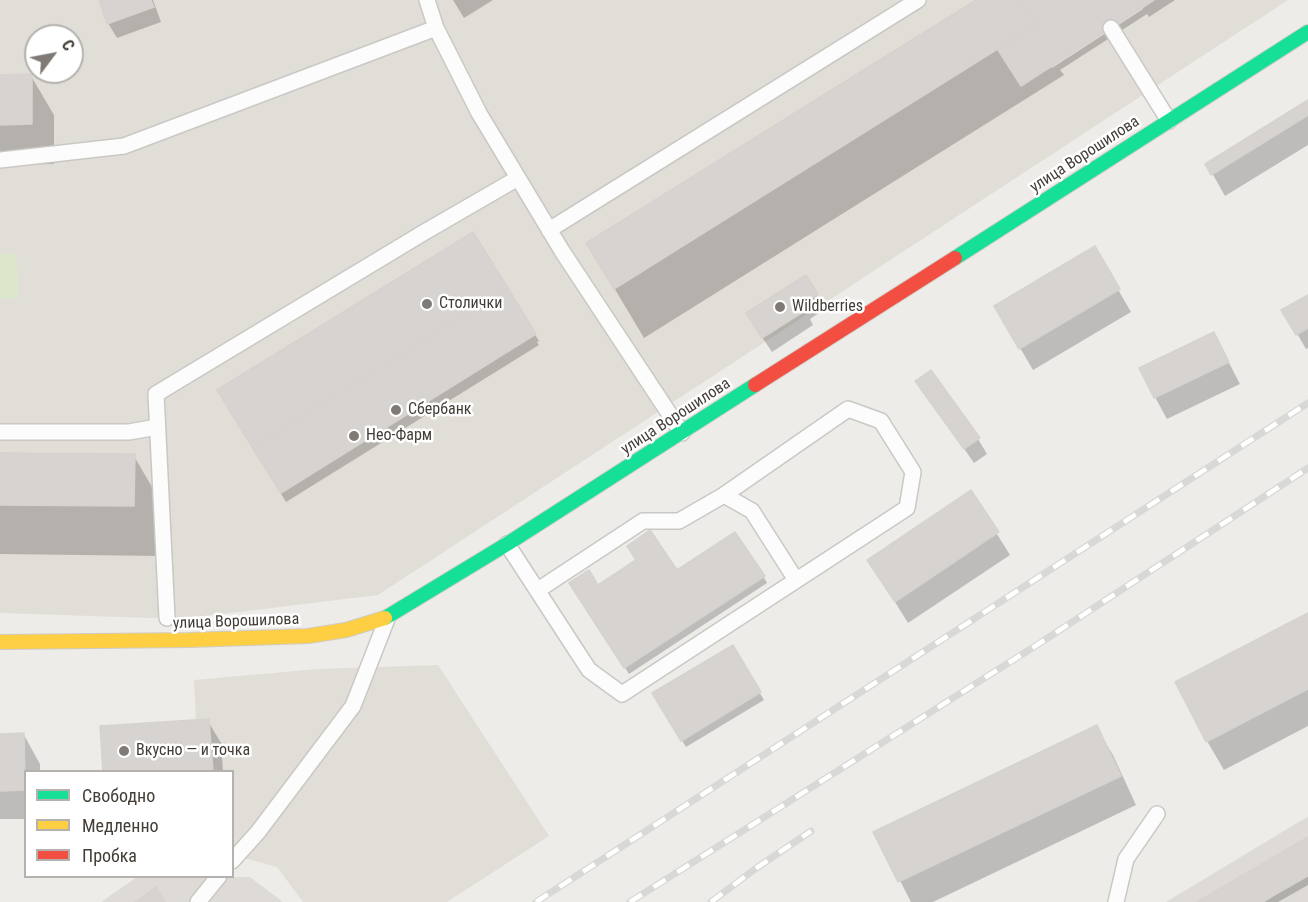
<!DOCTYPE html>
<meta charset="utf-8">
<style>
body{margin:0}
#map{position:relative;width:1308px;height:902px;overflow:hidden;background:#eeece9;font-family:"Roboto Condensed",sans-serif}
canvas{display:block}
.legend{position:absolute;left:24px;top:770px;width:210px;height:108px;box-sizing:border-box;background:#fff;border:2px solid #b4b1af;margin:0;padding:8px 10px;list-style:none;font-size:18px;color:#433d36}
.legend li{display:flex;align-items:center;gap:12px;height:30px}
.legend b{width:30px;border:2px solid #b4b1af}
.north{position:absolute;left:24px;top:24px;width:60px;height:60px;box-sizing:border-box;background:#fff;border:2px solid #b4b1af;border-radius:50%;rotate:58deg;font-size:16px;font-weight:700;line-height:24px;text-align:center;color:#433d36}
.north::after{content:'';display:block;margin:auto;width:21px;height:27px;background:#7f7a75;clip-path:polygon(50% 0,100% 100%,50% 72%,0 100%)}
</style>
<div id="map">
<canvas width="1308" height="902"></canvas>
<ul class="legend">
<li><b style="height:8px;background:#16e098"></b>Свободно</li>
<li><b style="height:8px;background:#ffcf43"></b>Медленно</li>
<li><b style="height:8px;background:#f24e42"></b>Пробка</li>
</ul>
<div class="north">С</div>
</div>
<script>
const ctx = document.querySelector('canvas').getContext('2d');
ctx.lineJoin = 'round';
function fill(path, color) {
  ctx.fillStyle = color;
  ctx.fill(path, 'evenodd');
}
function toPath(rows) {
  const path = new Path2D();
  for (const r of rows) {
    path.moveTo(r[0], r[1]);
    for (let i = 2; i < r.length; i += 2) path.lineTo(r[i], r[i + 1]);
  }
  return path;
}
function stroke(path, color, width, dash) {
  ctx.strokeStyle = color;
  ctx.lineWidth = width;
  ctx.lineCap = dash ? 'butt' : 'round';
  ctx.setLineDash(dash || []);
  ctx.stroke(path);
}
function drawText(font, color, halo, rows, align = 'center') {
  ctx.font = font + ' "Roboto Condensed",sans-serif';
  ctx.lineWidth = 5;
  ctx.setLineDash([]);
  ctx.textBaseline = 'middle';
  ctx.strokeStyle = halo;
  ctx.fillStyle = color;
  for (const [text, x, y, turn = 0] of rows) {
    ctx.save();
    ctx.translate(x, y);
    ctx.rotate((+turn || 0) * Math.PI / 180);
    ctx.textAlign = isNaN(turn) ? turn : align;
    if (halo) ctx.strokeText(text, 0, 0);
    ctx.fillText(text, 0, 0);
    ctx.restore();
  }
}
fill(toPath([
 [0,0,1288,0,378,595,181,619,0,613],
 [36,36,72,36,72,72,36,72],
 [438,665,549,836,447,902,303,902,277,867,233,855,232,772,198,771,194,680,318,669]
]), '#e1ded7');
fill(toPath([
 [1308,817,1308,902,1166,902,1297,823],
 [137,877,250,877,283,902,101,902]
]), '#dedbd7');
fill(toPath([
 [16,253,19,298,0,299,0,254]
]), '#dce6cb');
fill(toPath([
 [100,0,153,0,161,22,117,38,108,23],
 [453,0,493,0,464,18],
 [979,0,1175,0,1149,17,1147,14,1060,70,1064,75,644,338,588,244],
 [1143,6,1143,9,1052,68,1051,65],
 [0,76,31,76,54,115,54,164,0,165],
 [1308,102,1308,145,1225,196,1207,164],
 [473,234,539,341,537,342,539,345,286,502,219,391],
 [1094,248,1131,312,1033,370,996,307],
 [806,277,825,309,810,319,813,325,772,352,756,328],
 [1308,296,1308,348,1306,349,1284,311],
 [1214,334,1240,384,1167,419,1155,397],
 [917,381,978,439,987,454,974,463],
 [0,454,134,456,163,506,162,556,0,554],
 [971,492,1010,555,908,623,869,560],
 [676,572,763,576,767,583,629,674,575,591],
 [1308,615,1308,726,1224,770,1207,741],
 [732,647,764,700,686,747,654,694],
 [208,721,221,743,223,772,105,772],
 [1096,727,1113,755,1136,805,933,902,911,902,875,832],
 [0,735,24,735,40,764,40,772,26,772,26,819,0,819],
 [1308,838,1308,885,1278,902,1200,902]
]), '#0003');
const building = toPath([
 [99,0,151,0,154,7,107,24,99,0],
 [976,0,1020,0,1036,25,614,289,586,243,976,0],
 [1020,0,1154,0,1021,86,998,50,1036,25,1020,0],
 [32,74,32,124,0,125,0,75,32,74],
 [1308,100,1308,115,1211,175,1205,164,1308,100],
 [473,232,508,288,252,447,217,390,473,232],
 [1095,246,1120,289,1019,349,994,306,1095,246],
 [806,275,818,294,802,304,806,310,762,338,746,313,806,275],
 [508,288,536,334,281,493,252,447,508,288],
 [1308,295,1308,328,1296,335,1281,310,1308,295],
 [1214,332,1229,362,1154,398,1139,368,1214,332],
 [931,370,980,438,964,449,915,381,931,370],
 [0,453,135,454,134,506,0,505,0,453],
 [971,490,999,532,895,602,867,560,971,490],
 [650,530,677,570,735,532,765,576,624,668,569,583,589,570,598,585,636,560,627,546,650,530],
 [1308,613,1308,689,1206,742,1175,682,1308,613],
 [733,645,761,692,681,741,652,693,733,645],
 [209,719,213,772,103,772,100,726,209,719],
 [1097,725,1121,776,898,882,873,832,1097,725],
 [24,733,25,790,0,791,0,734,24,733],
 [1308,837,1308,876,1276,894,1263,902,1197,902,1308,837],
 [156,887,165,902,135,902,156,887]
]);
fill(building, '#d6d3d0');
stroke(building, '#d6d3cf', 1.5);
const lane = toPath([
 [427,0,436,28,479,113,562,251,682,433],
 [1111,28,1169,121],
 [0,160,124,146,436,28],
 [549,230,918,0],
 [0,432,129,432,157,427],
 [724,495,752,511,796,580],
 [507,544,589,670,622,694,907,508,913,472,881,421,848,409,724,495,679,521,643,521,538,590],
 [167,618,156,394,423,233,518,178],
 [232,861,258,832,353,706,387,619],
 [198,902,219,876],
 [1116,902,1126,859,1157,814]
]);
const fast = toPath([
 [955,258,1308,32],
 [385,618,507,544,755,385]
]);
const slow = toPath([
 [0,642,190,640,308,636,346,630,385,618]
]);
const jam = toPath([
 [755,385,955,258]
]);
stroke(lane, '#cac8c5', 18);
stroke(fast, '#cfcbc3', 16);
stroke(slow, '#cfcbc3', 16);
stroke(jam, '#cfcbc3', 16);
stroke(lane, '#fcfcfc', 15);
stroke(fast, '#16e098', 14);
stroke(slow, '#ffcf43', 14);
stroke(jam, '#f24e42', 14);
const rail = toPath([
 [536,902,1308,403],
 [630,902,1040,643,1308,468],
 [711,902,755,869,811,831]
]);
stroke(rail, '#d8d8d7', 7);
stroke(rail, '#fff', 4.5, [14]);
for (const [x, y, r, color] of [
 [427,304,6,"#7f7a75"],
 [780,307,6,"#7f7a75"],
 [396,410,6,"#7f7a75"],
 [354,436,6,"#7f7a75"],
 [124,751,6,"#7f7a75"]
]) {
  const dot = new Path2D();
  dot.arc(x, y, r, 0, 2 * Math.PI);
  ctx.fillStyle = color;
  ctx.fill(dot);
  stroke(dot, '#fff', 2);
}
drawText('16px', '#433d36', '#fff', [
 ["улица Ворошилова",1085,155,-33],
 ["улица Ворошилова",676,417,-33],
 ["улица Ворошилова",236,622,-2]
]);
drawText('16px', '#433d36', '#fff', [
 ["Столички",439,304],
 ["Wildberries",792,307],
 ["Сбербанк",408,410],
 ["Нео-Фарм",366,436],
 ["Вкусно — и точка",136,751]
], 'left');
</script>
